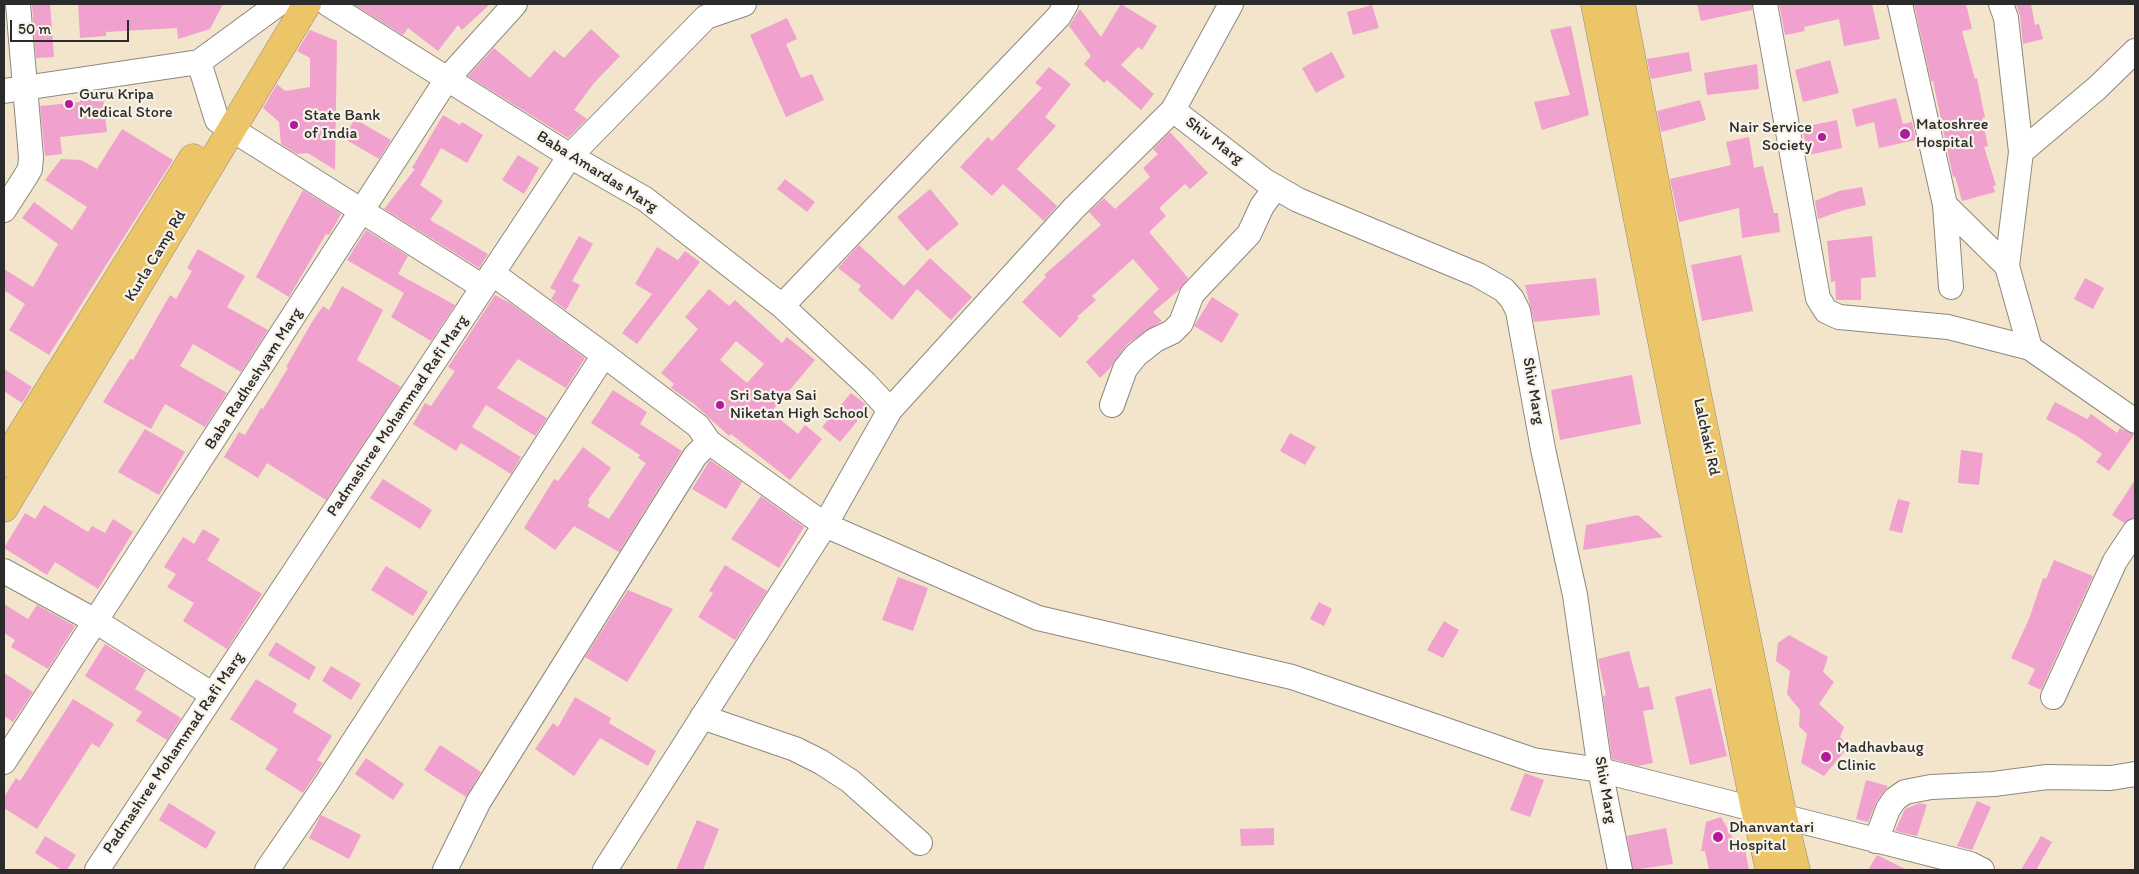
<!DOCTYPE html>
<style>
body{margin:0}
#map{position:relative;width:2139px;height:874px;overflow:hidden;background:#f2e5cc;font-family:Itim,sans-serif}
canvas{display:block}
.frame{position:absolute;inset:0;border:5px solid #2b2b2b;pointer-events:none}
.scale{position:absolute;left:10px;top:20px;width:119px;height:22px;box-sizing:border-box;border:2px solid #2b2b2b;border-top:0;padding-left:6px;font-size:15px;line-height:18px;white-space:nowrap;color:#2b2b2b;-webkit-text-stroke:4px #f7f3e8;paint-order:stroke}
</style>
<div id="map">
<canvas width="2139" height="874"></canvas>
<div class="frame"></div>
<div class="scale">50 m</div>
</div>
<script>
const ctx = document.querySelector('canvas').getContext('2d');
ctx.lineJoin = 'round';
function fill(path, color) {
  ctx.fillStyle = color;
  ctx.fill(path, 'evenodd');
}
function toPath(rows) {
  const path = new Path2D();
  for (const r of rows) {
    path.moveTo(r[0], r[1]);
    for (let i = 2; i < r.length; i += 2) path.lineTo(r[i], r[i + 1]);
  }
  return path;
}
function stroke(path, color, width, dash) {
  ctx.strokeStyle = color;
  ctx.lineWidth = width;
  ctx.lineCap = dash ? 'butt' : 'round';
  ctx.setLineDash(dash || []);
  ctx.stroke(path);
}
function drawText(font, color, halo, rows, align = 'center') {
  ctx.font = font + ' Itim,sans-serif';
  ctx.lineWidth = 4.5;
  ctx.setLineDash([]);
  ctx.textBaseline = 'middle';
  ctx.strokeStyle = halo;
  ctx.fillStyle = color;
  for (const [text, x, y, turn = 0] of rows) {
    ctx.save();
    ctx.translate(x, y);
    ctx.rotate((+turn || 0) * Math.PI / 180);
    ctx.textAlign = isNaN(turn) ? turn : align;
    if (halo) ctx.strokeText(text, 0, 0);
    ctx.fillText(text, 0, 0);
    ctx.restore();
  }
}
fill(toPath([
 [32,4,50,4,54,57,36,58],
 [78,4,223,4,210,29,178,39,177,28,106,32,106,36,80,38],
 [353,4,490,4,462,30,458,25,438,51,408,28,403,35],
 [1121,4,1157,26,1142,50,1138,47,1121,65,1154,94,1141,110,1107,80,1104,83,1084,64,1091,56,1069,26,1080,9,1101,37],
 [1697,4,1752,4,1752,10,1701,21],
 [1779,4,1872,4,1880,39,1844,46,1839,19,1804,27,1805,31,1785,35],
 [1914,4,1966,4,1972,29,1962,31,1975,79,1977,78,1985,118,1982,118,1988,146,1984,147,1996,185,1993,186,1995,192,1962,201,1955,176,1953,177,1933,81,1931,81],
 [2016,4,2031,4,2035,25,2039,24,2043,39,2023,44,2020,16],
 [1372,5,1379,28,1353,35,1347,12],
 [787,18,797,39,786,44,801,78,812,74,824,100,786,117,750,35],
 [1571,26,1589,115,1542,130,1534,102,1570,95,1550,30],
 [591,29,620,56,594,83,574,110,587,119,568,138,468,76,494,48,530,78,554,50,564,58],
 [310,30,337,41,335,170,308,153,297,154,281,144,279,122,263,108,277,84,285,91,310,87,310,58,297,51],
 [1332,52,1345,77,1316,93,1302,68],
 [1689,52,1692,71,1651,79,1647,59],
 [1830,60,1839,93,1803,102,1795,70],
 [1757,64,1759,89,1707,95,1704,73],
 [1049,67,1071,84,1045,117,1056,126,1017,169,1057,206,1044,221,1003,184,992,196,960,167,988,137,992,141,1042,88,1035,83],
 [103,97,107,132,60,137,62,154,45,156,40,106,80,102,80,99],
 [1896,98,1903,124,1912,122,1916,140,1879,148,1874,122,1856,127,1852,109],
 [1700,100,1706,120,1661,132,1657,111],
 [443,115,460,125,462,122,483,135,467,163,441,148,420,185,443,201,430,220,488,254,479,268,384,209,415,169,412,168],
 [355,119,391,140,379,159,343,138],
 [1837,120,1842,148,1808,155,1802,127],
 [122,129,173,160,49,355,9,330,25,304,4,290,4,269,33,287,58,244,22,218,34,202,72,230,87,207,45,180,61,159,81,160,97,169],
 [1170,132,1208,173,1190,189,1185,184,1159,208,1166,216,1149,232,1188,278,1179,290,1153,312,1162,321,1127,344,1111,367,1100,378,1086,362,1159,289,1133,259,1092,296,1096,300,1077,317,1079,318,1060,338,1022,302,1046,277,1044,275,1101,225,1089,212,1104,198,1115,209,1150,177,1143,168,1158,154,1153,149],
 [1749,137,1754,168,1763,166,1774,213,1778,213,1780,232,1742,238,1739,208,1679,222,1670,179,1731,165,1726,142],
 [518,155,539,168,524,194,502,180],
 [785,179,815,202,807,212,777,189],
 [1862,187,1866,205,1844,210,1818,219,1815,201,1839,191],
 [930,189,959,224,927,251,897,217],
 [303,190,341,214,329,235,326,234,289,297,256,277],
 [366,230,408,256,398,274,455,305,431,341,391,317,404,293,347,260],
 [579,236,593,244,572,281,580,285,566,310,551,299,556,291,550,288],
 [1872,236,1876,277,1861,278,1861,300,1836,300,1835,281,1831,282,1827,241],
 [859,245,904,286,930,258,972,297,951,320,917,289,892,320,858,290,861,286,838,268],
 [657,247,678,260,685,251,700,262,637,344,622,333,652,294,635,284],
 [198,249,245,276,227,307,268,330,241,372,193,344,180,366,227,393,205,427,165,404,151,429,103,402,130,359,133,360,170,295,176,299,192,271,187,268],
 [1741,255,1753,311,1702,321,1691,265],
 [1596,278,1600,315,1534,322,1525,285],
 [2085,278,2104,288,2093,309,2074,299],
 [342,286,383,310,357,360,401,387,326,500,267,463,258,478,224,457,239,432,245,435,261,408,263,409,288,368,286,367,312,322,323,306,329,310],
 [709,289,729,306,735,300,782,343,787,337,815,360,771,412,798,434,805,425,822,439,790,480,731,434,729,436,694,404,671,388,674,384,661,373,698,329,685,317],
 [736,341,764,364,747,383,720,360],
 [495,295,510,303,585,358,566,388,518,359,497,388,547,418,535,436,486,405,472,427,521,457,511,474,461,443,456,451,413,424,425,403,431,406,455,371,448,367],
 [1212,297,1239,314,1222,343,1194,326],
 [4,369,32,387,22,403,4,391],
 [1632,375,1641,424,1560,440,1551,390],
 [613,390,647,412,640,424,682,451,619,552,574,526,555,550,524,528,554,479,558,481,583,447,611,468,588,500,590,502,587,506,609,519,646,463,638,458,640,455,591,423],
 [851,393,869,407,840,442,822,427],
 [2055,402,2087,419,2091,414,2117,433,2120,428,2134,435,2109,471,2096,462,2102,454,2077,436,2046,419],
 [145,429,185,452,159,495,118,472],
 [1290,433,1316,447,1305,465,1280,451],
 [1961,450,1983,453,1979,485,1958,483],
 [710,460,742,482,726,509,692,489],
 [383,479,432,510,420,529,370,498],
 [2135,480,2135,517,2124,523,2112,515],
 [761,496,804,527,779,568,731,539],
 [1898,499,1910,502,1902,533,1889,530],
 [44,505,88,532,92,526,105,533,113,519,133,532,98,589,55,562,47,575,4,548,25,513,35,519],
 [1638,515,1663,537,1583,550,1586,525],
 [203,529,220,539,207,560,262,594,227,649,183,621,194,603,167,587,176,574,164,567,183,537,194,544],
 [2054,560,2093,576,2041,690,2028,684,2035,669,2011,658,2029,619,2043,578,2046,579],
 [725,565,767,591,735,640,698,617,713,593,709,591],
 [386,566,428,592,413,616,371,590],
 [898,577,928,588,913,631,882,620],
 [628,590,673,609,627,682,585,657],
 [1319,602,1332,609,1324,626,1310,619],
 [4,604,28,619,37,605,75,626,48,669,11,647,15,640,4,633],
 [1444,621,1459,630,1443,658,1427,650],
 [1789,635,1828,657,1823,672,1834,682,1819,704,1844,727,1840,737,1849,746,1824,776,1801,763,1807,734,1799,726,1800,710,1787,694,1790,671,1776,661,1778,643],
 [276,642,316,667,309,680,268,655],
 [105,644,146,670,135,689,181,718,167,740,136,721,142,712,85,676],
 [1629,651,1639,688,1649,686,1654,709,1643,711,1653,763,1638,766,1612,759,1603,696,1606,695,1598,659],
 [331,666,361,684,351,700,322,681],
 [4,673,33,692,13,722,4,716],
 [256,679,297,704,293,712,332,736,317,760,323,763,303,793,265,769,278,749,230,719],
 [1711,688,1727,756,1690,765,1675,697],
 [575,697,611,718,609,723,656,751,648,766,600,738,574,776,535,749,553,723,558,727],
 [73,699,114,724,99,748,92,743,37,829,4,808,4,797,16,778,20,781],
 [440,745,481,772,466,797,424,770],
 [366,758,404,784,393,800,355,774],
 [1525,773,1544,780,1530,817,1510,810],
 [1866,780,1888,786,1877,801,1868,822,1856,819],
 [1977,801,1991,807,1972,850,1957,846],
 [169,803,216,832,206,849,159,820],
 [1920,803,1927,805,1917,836,1895,831,1905,809],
 [321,815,361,835,349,859,309,838],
 [1721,817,1737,845,1744,844,1749,870,1709,870,1705,851,1701,851,1706,822],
 [697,820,719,829,703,870,676,870],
 [1274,828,1274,845,1241,846,1240,829],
 [1666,828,1673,864,1633,870,1627,836],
 [45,836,76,855,67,870,62,870,35,853],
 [2041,836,2052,842,2036,870,2021,870],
 [1877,855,1907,870,1868,870]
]), '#f1a1cd');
const minor = toPath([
 [328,4,570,156,645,199,782,306,865,383,890,410],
 [1231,4,1173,110,1074,208,890,410,825,525,1038,618,1292,677,1533,760,1600,770,1970,864,1982,870],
 [1765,4,1818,298,1826,311,1839,317,1948,327,2030,348],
 [1900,4,1945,205,2007,266,2030,348,2135,421],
 [2001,4,2006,18,2021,152,2007,266],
 [199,62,217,120,483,287],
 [4,91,199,62,278,4],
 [1173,110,1265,181,1298,200,1478,275,1504,290,1512,299,1518,311,1543,449,1575,595,1600,770,1620,870],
 [2021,152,2097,88,2135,51],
 [1945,205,1951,287],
 [4,210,24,179,30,169,31,157,18,4],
 [492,273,604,355,698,426,709,442,825,525,605,870],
 [782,306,1059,16,1066,4],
 [1112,405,1125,369,1136,355,1155,340,1172,332,1181,323,1192,294,1249,234,1262,206,1276,187],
 [4,571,97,622,213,695],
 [2053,697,2115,561,2135,531],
 [702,717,795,749,821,762,850,781,920,843],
 [4,762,447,79,515,4],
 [1876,841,1888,809,1895,799,1905,792,1931,787,1994,784,2047,777,2111,778,2135,774],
 [97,870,570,156,706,17,744,4],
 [267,870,326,784,604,355],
 [445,870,479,801,695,456,709,442]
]);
const major = toPath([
 [1595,4,1755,809,1770,870],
 [1621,4,1673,276,1783,817,1796,870],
 [4,462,193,158],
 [4,508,307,4]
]);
stroke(minor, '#8e887c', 26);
stroke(major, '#8e887c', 29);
stroke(minor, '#fff', 24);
stroke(major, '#edc569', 28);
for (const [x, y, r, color] of [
 [69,104,5,"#b5179e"],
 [294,125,5,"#b5179e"],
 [1905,134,6,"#b5179e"],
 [1822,137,5,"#b5179e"],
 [720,405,5,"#b5179e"],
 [1826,757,6,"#b5179e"],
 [1718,837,6,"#b5179e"]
]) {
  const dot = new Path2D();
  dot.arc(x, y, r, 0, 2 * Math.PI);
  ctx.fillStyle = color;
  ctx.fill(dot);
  stroke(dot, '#f7f3e8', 2);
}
drawText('16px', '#2b2b2b', '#f7f3e8', [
 ["Guru Kripa",79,95],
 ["Medical Store",79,113],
 ["State Bank",304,116],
 ["of India",304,134],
 ["Matoshree",1916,125],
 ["Hospital",1916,143],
 ["Nair Service",1812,128,"right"],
 ["Society",1812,146,"right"],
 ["Sri Satya Sai",730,396],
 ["Niketan High School",730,414],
 ["Madhavbaug",1837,748],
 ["Clinic",1837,766],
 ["Dhanvantari",1729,828],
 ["Hospital",1729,846]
], 'left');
drawText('16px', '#2b2b2b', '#f7f3e8', [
 ["Shiv Marg",1214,141,37],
 ["Baba Amardas Marg",597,172,32],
 ["Kurla Camp Rd",156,256,-59],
 ["Baba Radheshyam Marg",254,379,-57],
 ["Shiv Marg",1533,391,80],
 ["Padmashree Mohammad Rafi Marg",398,416,-56],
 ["Lalchaki Rd",1706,437,78],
 ["Padmashree Mohammad Rafi Marg",174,753,-56],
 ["Shiv Marg",1605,790,80]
]);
</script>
